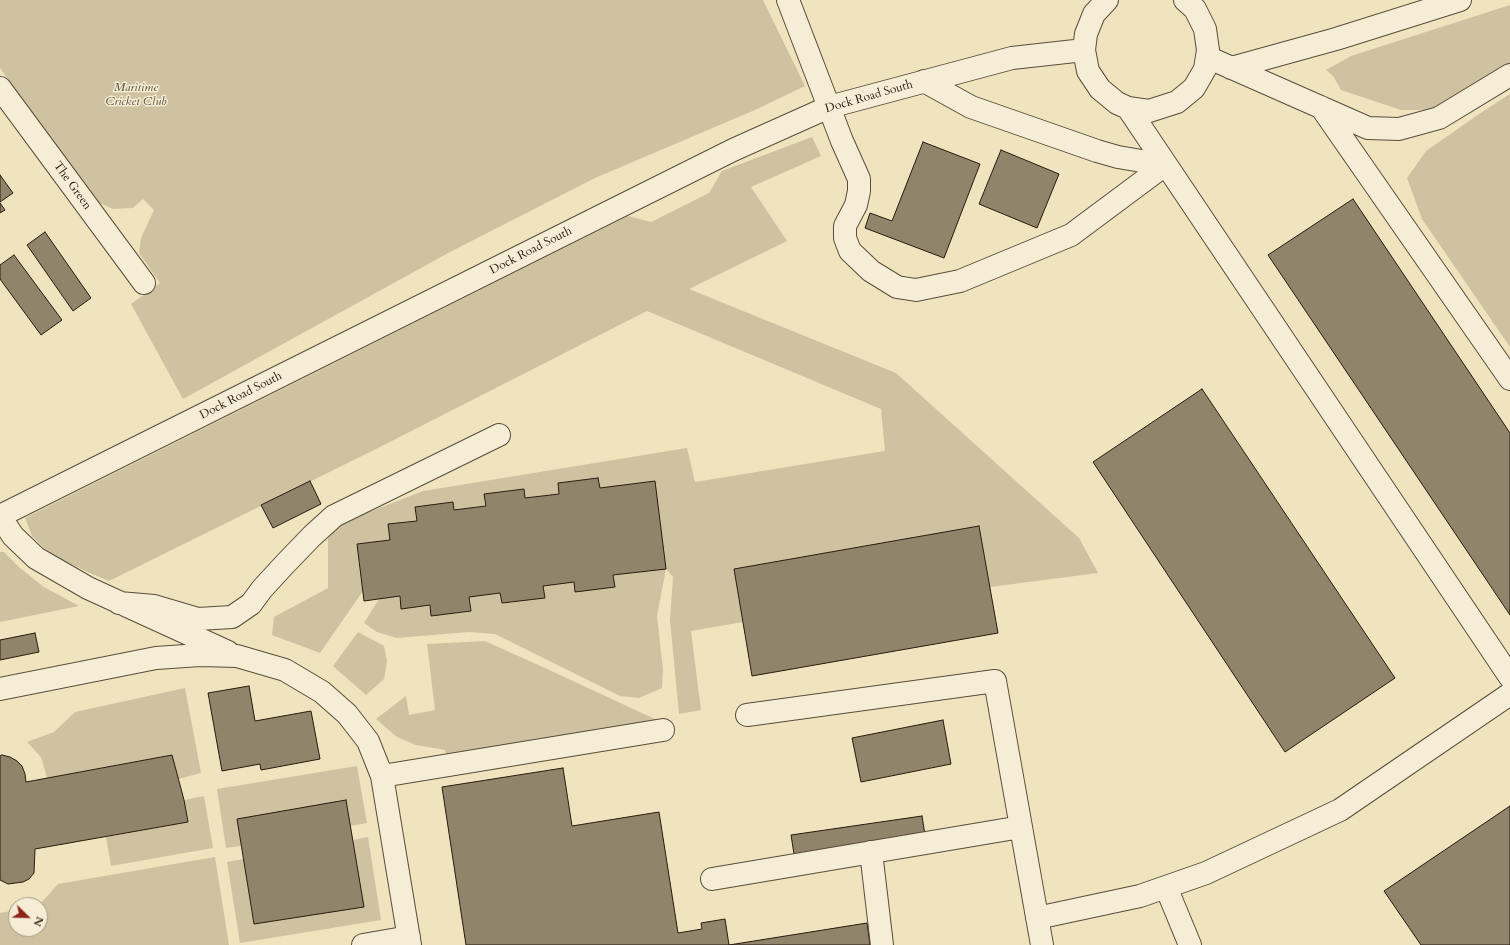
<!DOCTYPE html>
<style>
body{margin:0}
#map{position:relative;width:1510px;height:945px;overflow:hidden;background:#f0e4bf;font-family:Cardo,serif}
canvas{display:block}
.north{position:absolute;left:8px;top:897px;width:40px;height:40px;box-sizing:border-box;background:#f5edd5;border:1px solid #a39986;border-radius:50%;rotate:113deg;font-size:11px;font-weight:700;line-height:16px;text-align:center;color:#271b0f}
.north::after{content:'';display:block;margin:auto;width:14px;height:18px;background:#8f2418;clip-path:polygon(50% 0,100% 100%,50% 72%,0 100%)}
</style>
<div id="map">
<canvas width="1510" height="945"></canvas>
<div class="north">N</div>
</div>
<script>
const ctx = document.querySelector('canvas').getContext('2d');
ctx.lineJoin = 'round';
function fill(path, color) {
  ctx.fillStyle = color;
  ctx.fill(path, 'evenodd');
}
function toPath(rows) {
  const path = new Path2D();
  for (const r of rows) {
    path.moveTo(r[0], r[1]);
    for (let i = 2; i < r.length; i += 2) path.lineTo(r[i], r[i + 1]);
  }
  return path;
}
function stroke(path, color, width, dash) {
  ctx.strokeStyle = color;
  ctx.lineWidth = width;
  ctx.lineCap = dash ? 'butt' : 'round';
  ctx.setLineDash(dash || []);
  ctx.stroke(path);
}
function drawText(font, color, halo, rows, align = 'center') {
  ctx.font = font + ' Cardo,serif';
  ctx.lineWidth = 3;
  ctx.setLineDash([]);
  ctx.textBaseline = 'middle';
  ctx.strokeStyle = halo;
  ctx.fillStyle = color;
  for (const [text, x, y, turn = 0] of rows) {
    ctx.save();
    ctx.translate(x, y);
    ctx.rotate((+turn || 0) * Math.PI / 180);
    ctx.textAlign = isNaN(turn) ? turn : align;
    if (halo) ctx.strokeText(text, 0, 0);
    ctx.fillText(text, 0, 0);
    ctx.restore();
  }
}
fill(toPath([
 [0,0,763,0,805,86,755,110,595,178,450,252,183,399,131,304,160,283,139,253,141,238,154,210,143,199,133,208,113,209,95,201,0,68],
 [1510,5,1510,65,1434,110,1401,110,1341,90,1333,76,1326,70,1351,56],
 [1510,94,1510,347,1422,219,1407,178,1426,151,1482,112],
 [812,137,821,156,751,187,787,241,689,289,896,373,1079,538,1098,573,990,587,979,526,734,569,743,622,691,631,701,710,679,714,670,620,673,577,666,569,657,616,663,670,662,688,639,698,620,696,495,634,469,632,397,638,377,632,364,623,379,599,400,596,401,609,430,605,432,616,471,611,470,597,500,593,502,603,544,598,543,586,574,582,615,587,613,575,666,569,655,481,600,488,598,478,558,483,559,494,525,498,524,489,485,494,486,506,454,510,453,502,415,507,417,521,388,524,390,540,357,544,363,591,320,653,272,635,274,617,328,588,328,528,423,491,687,448,695,482,885,451,881,409,647,311,378,448,109,581,85,571,50,554,32,536,25,518,628,216,651,222,709,193,722,171],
 [0,552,4,552,20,568,44,587,79,606,0,622],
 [358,632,384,646,387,661,384,679,366,695,333,666],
 [485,641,545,668,659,721,447,757,445,750,416,745,397,737,376,719,406,696,409,715,435,710,427,644],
 [185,688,201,773,178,779,171,755,47,778,41,757,27,742,54,732,75,712],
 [357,766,367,823,350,826,346,801,237,819,241,846,226,848,217,789],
 [204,796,213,848,111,866,106,837,188,822,184,800],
 [368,837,381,920,240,943,227,862,244,859,254,924,363,907,353,840],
 [215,857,229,945,0,945,0,913,16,910,16,929,40,929,40,905,35,905,41,903,58,884]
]), '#cec2a1');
const building = toPath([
 [923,142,980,164,944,258,865,228,870,213,892,221,923,142],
 [1001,150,1059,174,1037,228,979,204,1001,150],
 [0,175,13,193,0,202,0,175],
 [1353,199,1510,433,1510,615,1268,255,1353,199],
 [0,203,5,210,0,213,0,203],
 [45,232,91,298,73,311,27,245,45,232],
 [14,255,62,320,41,335,0,279,0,265,14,255],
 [1202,389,1395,678,1285,752,1093,462,1202,389],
 [598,478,600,488,655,481,666,569,613,575,615,587,575,592,574,582,543,586,545,598,502,603,500,593,469,597,471,611,431,616,430,605,401,609,400,596,364,601,357,544,390,540,388,524,417,521,415,507,453,502,454,510,486,506,484,494,524,489,525,498,559,494,558,483,598,478],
 [310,481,321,504,273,528,261,505,310,481],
 [979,526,998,633,752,676,734,569,979,526],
 [35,633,39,652,0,660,0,640,35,633],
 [249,686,255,721,311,711,320,759,261,770,260,764,222,771,208,693,249,686],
 [943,720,951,764,861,782,852,738,943,720],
 [2,755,10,757,17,761,22,766,25,774,26,782,172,755,184,800,188,822,35,849,34,873,29,879,23,882,8,884,0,880,0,756,2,755],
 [563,768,572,826,659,812,678,933,702,929,701,923,725,919,729,945,867,923,870,945,466,945,442,787,563,768],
 [346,800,364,907,254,924,237,819,346,800],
 [1510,806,1510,945,1421,945,1384,891,1510,806],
 [922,816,925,835,794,854,791,835,922,816]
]);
fill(building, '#90846b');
stroke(building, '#271b0f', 1);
const minor = toPath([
 [788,0,842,141,859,179,859,191,856,205,845,226,845,238,850,251,871,271,897,287,916,290,960,281,1071,235,1165,165],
 [1107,0,1094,14,1086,34,1084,50,1088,71,1100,89,1117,103,1128,108,1149,111,1177,102,1194,88,1205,69,1208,50,1205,29,1195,9,1185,0],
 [1207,57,1368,128,1399,129,1439,118,1510,75],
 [1231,68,1336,39,1460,0],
 [924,81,971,107,1097,151,1118,157,1165,165],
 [0,88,144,283],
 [1321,107,1510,379],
 [1128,108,1510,677],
 [0,516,733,150,829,107,1012,58,1084,50],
 [0,516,13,536,36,558,88,588,228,652],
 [119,603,154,606,198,619,232,617,251,604,262,589,285,564,312,536,334,516,499,435],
 [0,689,156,658,200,655,237,656,285,670,322,692,347,714,368,741,382,776,410,945],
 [747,715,995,681,1042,945],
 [382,776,663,730],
 [871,852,882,945],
 [712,879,1021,827],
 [1166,887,1190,945],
 [1037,918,1140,896,1206,873,1340,810,1510,694],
 [363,945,409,937]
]);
stroke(minor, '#594d3b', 24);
stroke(minor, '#f5edd5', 22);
drawText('italic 12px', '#594d3b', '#f5edd5', [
 ["Maritime",136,88],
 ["Cricket Club",136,102]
]);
drawText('12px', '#271b0f', '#f5edd5', [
 ["Dock Road South",869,97,-16],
 ["The Green",72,186,54],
 ["Dock Road South",531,251,-27],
 ["Dock Road South",241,396,-27]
]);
</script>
